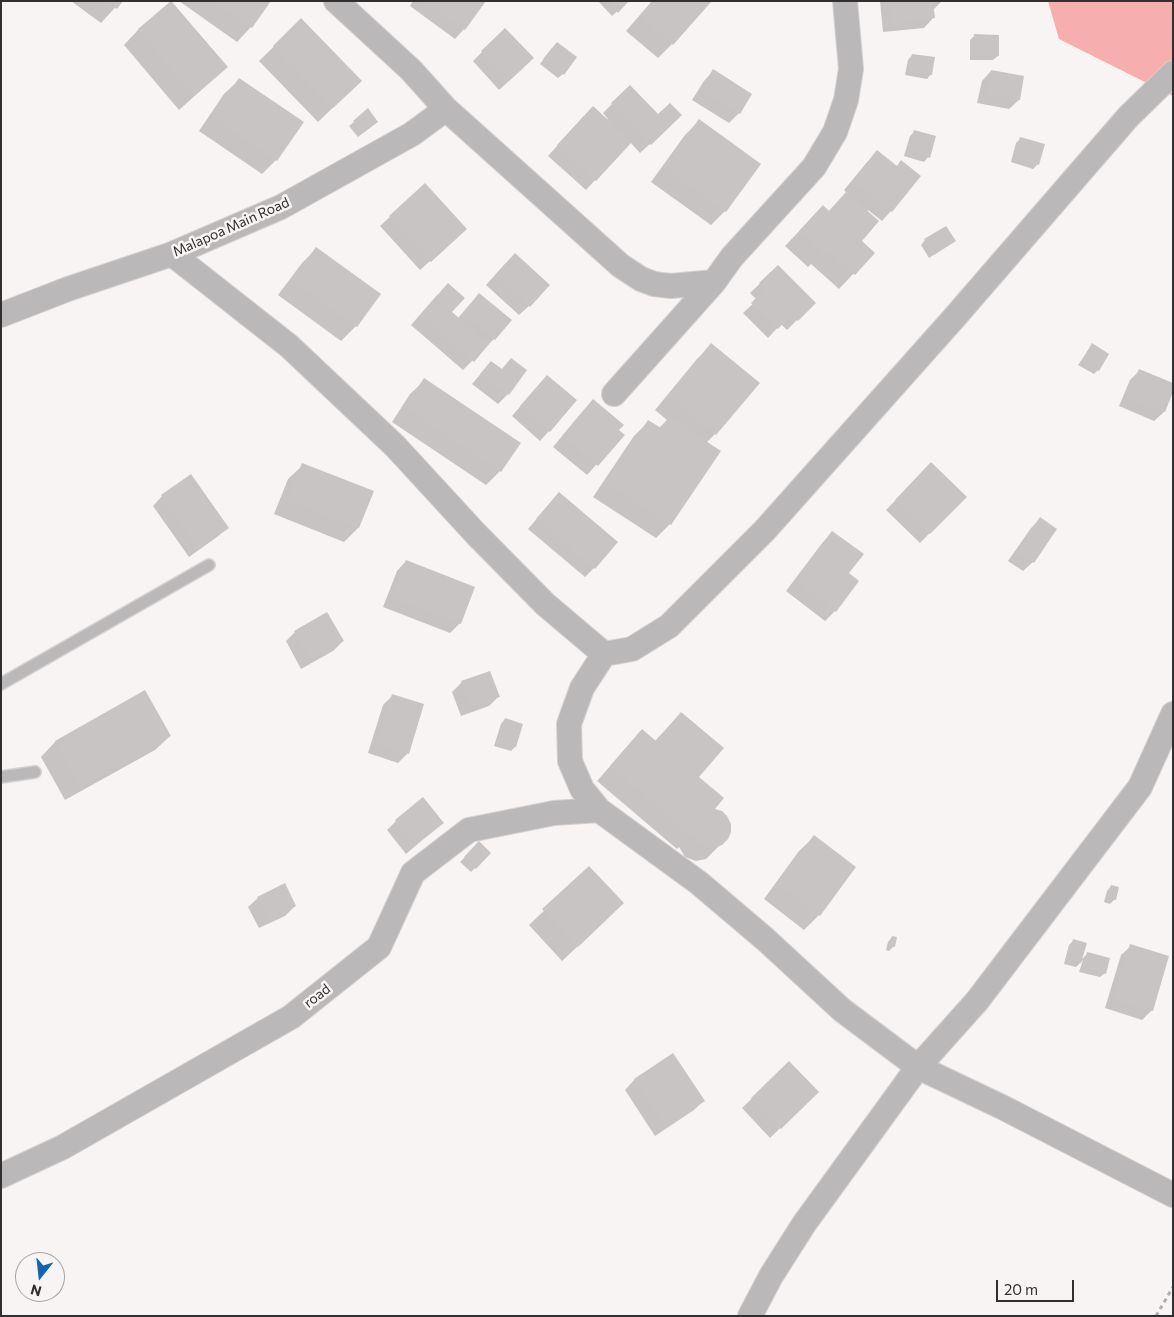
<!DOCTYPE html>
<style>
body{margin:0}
#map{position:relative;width:1174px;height:1317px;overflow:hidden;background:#f8f4f3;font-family:Commissioner,sans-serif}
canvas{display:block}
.frame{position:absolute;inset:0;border:2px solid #312f2f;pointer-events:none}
.north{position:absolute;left:15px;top:1252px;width:50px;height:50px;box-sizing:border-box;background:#f8f4f3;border:1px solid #a8a5a5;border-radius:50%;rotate:196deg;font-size:14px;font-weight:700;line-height:20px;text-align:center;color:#312f2f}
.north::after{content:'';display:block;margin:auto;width:18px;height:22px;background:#1265b3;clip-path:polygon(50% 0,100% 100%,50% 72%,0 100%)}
.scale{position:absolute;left:996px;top:1280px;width:78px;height:22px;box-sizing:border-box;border:2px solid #312f2f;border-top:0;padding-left:6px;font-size:15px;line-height:18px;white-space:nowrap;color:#312f2f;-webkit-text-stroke:4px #f8f4f3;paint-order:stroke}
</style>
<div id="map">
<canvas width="1174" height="1317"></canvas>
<div class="frame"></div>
<div class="north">N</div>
<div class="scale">20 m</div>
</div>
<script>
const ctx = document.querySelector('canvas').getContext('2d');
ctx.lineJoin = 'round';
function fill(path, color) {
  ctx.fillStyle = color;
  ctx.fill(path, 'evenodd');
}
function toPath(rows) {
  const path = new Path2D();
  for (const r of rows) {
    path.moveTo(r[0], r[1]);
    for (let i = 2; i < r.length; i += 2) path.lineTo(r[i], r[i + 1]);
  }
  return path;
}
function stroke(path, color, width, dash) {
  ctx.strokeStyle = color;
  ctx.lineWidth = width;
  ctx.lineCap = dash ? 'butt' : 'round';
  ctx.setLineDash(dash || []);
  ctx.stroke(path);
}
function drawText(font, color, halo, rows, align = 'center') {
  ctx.font = font + ' Commissioner,sans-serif';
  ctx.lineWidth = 5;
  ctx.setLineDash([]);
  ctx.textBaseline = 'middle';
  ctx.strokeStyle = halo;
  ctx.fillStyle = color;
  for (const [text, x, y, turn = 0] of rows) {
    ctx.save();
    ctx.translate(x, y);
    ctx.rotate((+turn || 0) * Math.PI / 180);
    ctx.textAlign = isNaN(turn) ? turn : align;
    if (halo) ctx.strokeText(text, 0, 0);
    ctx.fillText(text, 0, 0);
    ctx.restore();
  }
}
fill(toPath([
 [1048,1,1173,1,1173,96,1059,39]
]), '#f7aeae');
fill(toPath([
 [71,1,121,1,101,23],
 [179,1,270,1,251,27,237,42],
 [413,1,485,1,464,29,455,39,410,6],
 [598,1,625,1,627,2,612,16],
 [652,1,672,44,658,58,626,31],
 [880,1,942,1,933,10,933,18,924,28,883,32],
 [172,2,227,67,179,110,124,45,138,30],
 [301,20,346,95,318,122,259,61],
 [975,35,998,56,993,60,970,60,970,40],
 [552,48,563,74,558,78,540,64],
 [482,52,523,68,499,90,473,61],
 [912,55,931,74,927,79,905,75,908,60],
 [713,71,739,113,729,123,692,100,704,81],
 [991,71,1019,100,1009,109,977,103,982,81],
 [239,80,276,160,262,174,199,131,224,94],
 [630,86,658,116,671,125,640,153,630,142,586,190,548,156,583,117,606,120,608,119,603,113],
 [699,121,725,211,711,225,651,182,685,135],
 [354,122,372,126,358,137,349,126],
 [915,131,928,157,924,162,904,156,910,136],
 [1021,138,1038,164,1033,169,1011,162,1016,143],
 [868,161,896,167,891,211,882,221,868,210,867,212,860,241,873,253,839,289,811,264,808,267,785,246,823,206,828,212,847,193,844,190],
 [425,185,456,238,420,270,380,226],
 [925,240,954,241,929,258,921,245],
 [316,249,379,294,356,326,341,341,278,295,302,263],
 [505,264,529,306,519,315,486,285],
 [778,266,814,303,787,330,781,324,768,338,743,313,757,300,750,293],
 [438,294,451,312,458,318,470,304,494,339,463,370,411,325],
 [712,345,715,434,706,443,670,524,656,538,593,497,634,436,648,422,659,428,667,420,655,410,697,359],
 [1092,345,1098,370,1094,374,1078,365],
 [511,360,526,371,508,394,498,404,472,384,491,362,501,370],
 [1140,370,1173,389,1164,412,1154,421,1119,406,1130,380],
 [425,380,500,471,486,485,392,422,410,394],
 [538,386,549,431,540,441,512,416],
 [584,410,623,435,587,475,553,447],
 [931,464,965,497,920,543,886,510],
 [303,465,372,492,358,528,344,542,274,514,288,479],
 [559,493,594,568,585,577,528,529],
 [162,496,227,528,217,537,189,557,153,506],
 [1040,519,1033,562,1023,571,1008,561,1031,528],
 [833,533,848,573,858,581,835,611,825,621,786,591,823,542],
 [406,561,460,623,450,633,383,607,397,571],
 [295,632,343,641,333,651,301,669,286,641],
 [462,682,498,697,489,706,461,716,452,692],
 [145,692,170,736,155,750,65,800,41,757,55,742],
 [393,695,408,753,398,763,368,753,383,705],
 [681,713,697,777,727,838,706,859,696,861,685,857,679,847,677,849,597,781,642,730,655,741],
 [505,719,515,747,511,751,494,746,501,724],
 [396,821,442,823,406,854,387,830],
 [814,837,819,915,804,930,764,899,799,851],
 [479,843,490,853,471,872,460,862],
 [589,868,608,918,562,961,529,925],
 [1111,886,1118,888,1114,900,1110,904,1104,902,1107,891],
 [258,898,295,906,285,916,259,928,248,907],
 [892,937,894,946,889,951,886,950,888,942],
 [1073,941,1081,960,1088,953,1105,973,1100,977,1079,972,1083,960,1076,967,1064,964,1069,945],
 [1131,946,1152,1010,1142,1020,1105,1008,1121,955],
 [673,1054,704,1100,694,1110,655,1136,625,1090,634,1080],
 [789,1063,817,1092,770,1138,742,1108]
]), '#0003');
fill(toPath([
 [105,1,123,1,117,9],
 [171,1,228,67,194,96,138,29],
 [214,1,271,1,252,28],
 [426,1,486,1,465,30],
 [607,1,627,1,628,2,618,13],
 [652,1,712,1,673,45,640,16],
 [890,1,937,1,933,3,935,18,892,23],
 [301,18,362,81,333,108,273,46],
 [505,28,534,58,509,81,481,51],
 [974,34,999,35,999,56,974,56],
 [557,42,577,57,564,75,543,59],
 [912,54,935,57,932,75,909,71],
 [713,69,752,94,740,114,701,90],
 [991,70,1024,76,1020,100,986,94],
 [239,78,304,122,277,161,212,116],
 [630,85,658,114,670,103,682,115,651,145,611,103],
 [593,106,632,142,596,181,557,145],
 [368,108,378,122,363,133,353,121],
 [699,119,761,164,726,212,664,167],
 [914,130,936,136,930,158,908,151],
 [1020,137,1045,144,1039,165,1014,158],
 [877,150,897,166,901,160,921,176,892,212,853,180],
 [425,183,467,229,431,262,389,216],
 [846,192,879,221,862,241,875,253,855,275,826,250,823,253,799,231,823,205,829,211],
 [946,226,956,241,934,255,924,239],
 [316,247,381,294,357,327,292,280],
 [515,253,550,285,530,307,495,275],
 [778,265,816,303,798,321,791,315,778,329,751,303,765,289,759,283],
 [448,283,465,298,452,312,489,344,474,362,420,315],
 [479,293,512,320,495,340,463,313],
 [711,343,760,383,716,435,668,395],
 [1092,343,1109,354,1099,371,1082,360],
 [511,358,527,370,509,395,480,374,491,361,502,369],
 [1139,369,1173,383,1173,392,1165,412,1127,397],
 [547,375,577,400,550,432,520,406],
 [424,378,521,443,501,472,405,407],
 [593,399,624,425,619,430,625,435,598,466,562,436],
 [669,417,721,451,671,525,606,482,648,420,661,428],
 [931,462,967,497,930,534,895,500],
 [302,463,374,491,359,528,287,500],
 [191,474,229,528,199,549,161,495],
 [559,492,618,542,595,569,536,519],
 [1040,517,1057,529,1034,563,1016,551],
 [832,531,864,554,849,573,859,581,836,612,795,580],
 [406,560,475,587,461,624,391,597],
 [327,612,344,641,311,660,294,631],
 [490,671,500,697,471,707,461,681],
 [145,690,171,736,80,787,55,741],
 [392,694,424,704,409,754,376,744],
 [681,712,724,748,699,777,724,798,715,809,722,811,727,816,731,824,731,832,728,839,722,845,716,847,705,846,700,843,694,833,692,836,610,766,642,729,656,741],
 [505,718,523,724,516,747,497,742],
 [423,797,444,823,416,845,395,820],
 [814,835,856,867,820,916,777,884],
 [479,841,491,853,476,869,464,857],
 [589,866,624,903,578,947,542,909],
 [285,883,296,906,269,920,257,897],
 [1111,885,1119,887,1116,900,1107,898],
 [892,936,897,937,895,947,889,946],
 [1073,939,1087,943,1081,963,1067,960],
 [1130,944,1169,956,1153,1011,1114,999],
 [1087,952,1110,958,1106,974,1083,967],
 [673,1053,705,1101,666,1127,634,1079],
 [789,1061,819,1092,781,1129,751,1098]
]), '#c9c4c4');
const service = toPath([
 [1,684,209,565],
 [1,777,35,772]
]);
const minor = toPath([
 [336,1,411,70,446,109,621,266,641,279,654,284,671,286,714,282,732,257,814,167,835,132,846,100,851,69,845,1],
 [1173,73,1128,117,954,318,765,530,669,626,632,649,604,654,582,688,569,724,570,761,582,789,599,810,699,883,765,939,842,1010,918,1067,1004,1108,1173,1195],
 [172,254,289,346,395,446,476,534,545,604,604,654],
 [1,315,68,289,172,254,281,207,412,134,446,109],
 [614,394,714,282],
 [1,1176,63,1147,291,1017,379,947,413,873,469,830,554,813,599,810],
 [750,1316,771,1276,804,1224,918,1067,977,1001,1140,787,1173,714]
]);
stroke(service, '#d4d1d0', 14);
stroke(minor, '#d4d1d0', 26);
stroke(toPath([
 [1156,1316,1173,1287]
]), '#b1adad', 3, [4, 4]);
stroke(service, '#bab8b8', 11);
stroke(minor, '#bab8b8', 24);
drawText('14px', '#312f2f', '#f8f4f3', [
 ["Malapoa Main Road",231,227,-24],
 ["road",317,996,-38]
]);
</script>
